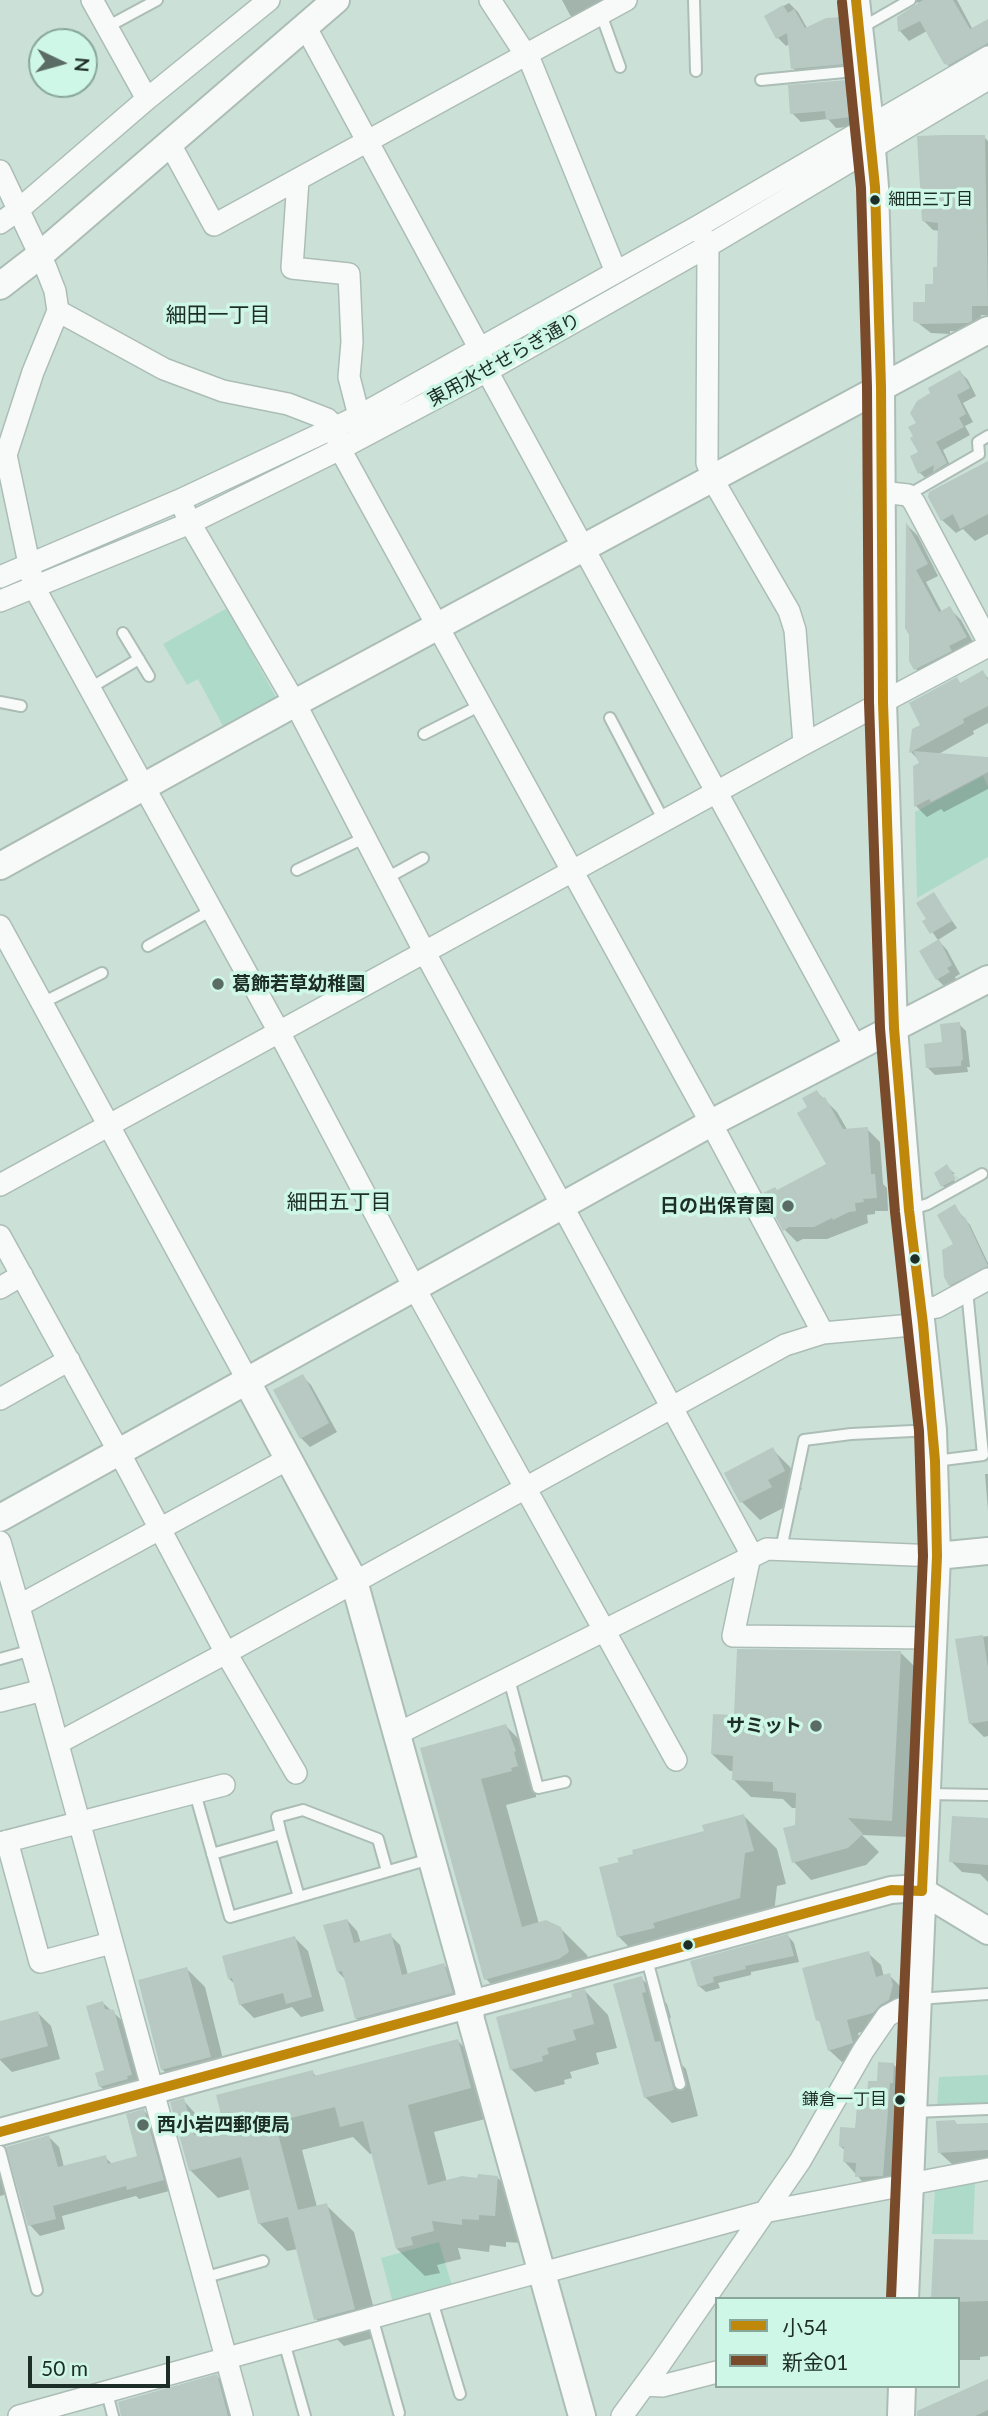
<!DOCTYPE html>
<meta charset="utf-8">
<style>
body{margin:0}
#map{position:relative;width:988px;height:2416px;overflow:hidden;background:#cbe1d8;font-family:Lato,"Noto Sans JP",sans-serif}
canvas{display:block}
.legend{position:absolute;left:715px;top:2297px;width:245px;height:91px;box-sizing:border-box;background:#cff7e7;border:2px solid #88a69a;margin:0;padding:9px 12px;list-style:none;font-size:21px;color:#1d2d27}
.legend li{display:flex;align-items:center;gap:14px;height:35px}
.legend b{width:35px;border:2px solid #88a69a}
.north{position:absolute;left:28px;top:28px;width:70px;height:70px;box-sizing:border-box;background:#cff7e7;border:2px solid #88a69a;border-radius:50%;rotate:95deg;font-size:19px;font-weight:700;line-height:28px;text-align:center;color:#1d2d27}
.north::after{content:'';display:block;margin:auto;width:24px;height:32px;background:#5a6c65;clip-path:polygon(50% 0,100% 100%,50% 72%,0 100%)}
.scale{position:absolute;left:28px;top:2356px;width:142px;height:32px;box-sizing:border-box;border:4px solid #1d2d27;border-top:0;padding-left:9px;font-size:21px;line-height:24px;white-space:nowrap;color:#1d2d27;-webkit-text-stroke:5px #cff7e7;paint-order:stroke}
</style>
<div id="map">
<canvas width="988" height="2416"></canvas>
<ul class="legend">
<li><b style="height:9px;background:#c0880a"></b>小54</li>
<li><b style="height:9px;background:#7a4b2a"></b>新金01</li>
</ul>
<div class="north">N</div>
<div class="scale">50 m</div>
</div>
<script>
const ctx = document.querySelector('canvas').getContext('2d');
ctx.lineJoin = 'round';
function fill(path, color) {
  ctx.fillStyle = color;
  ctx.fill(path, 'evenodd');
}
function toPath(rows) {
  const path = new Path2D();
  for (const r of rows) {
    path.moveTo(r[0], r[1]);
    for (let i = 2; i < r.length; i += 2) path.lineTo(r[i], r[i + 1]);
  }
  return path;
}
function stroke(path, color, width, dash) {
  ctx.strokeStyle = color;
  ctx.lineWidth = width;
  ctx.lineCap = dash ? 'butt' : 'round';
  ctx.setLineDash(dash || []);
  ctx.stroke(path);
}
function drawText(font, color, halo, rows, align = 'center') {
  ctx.font = font + ' Lato,"Noto Sans JP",sans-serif';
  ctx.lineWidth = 7;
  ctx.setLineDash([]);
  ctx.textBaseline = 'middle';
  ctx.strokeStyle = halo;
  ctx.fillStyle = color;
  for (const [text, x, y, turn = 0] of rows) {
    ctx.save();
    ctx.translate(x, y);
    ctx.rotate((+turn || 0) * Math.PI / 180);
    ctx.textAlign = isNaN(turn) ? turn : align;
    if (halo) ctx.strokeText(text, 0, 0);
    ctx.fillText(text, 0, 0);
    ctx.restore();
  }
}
fill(toPath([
 [227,608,277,699,224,728,198,679,187,685,163,644],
 [983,776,988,786,988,857,917,898,915,812],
 [988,2075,988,2103,937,2105,939,2077],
 [975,2181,973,2234,932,2234,935,2191,937,2188],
 [439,2242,453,2289,394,2307,381,2258]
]), '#aedac9');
fill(toPath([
 [562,0,633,0,582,27,570,15],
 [908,0,957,0,973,30,988,24,988,57,955,73,946,63,927,31,909,41,900,31,898,18,916,8,919,2,913,4],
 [789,3,798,12,807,28,841,18,850,27,854,72,802,77,793,68,790,44,786,46,778,38,766,16],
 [847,81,855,90,859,126,836,128,828,119,801,122,792,113],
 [984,137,988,141,988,315,981,315,980,330,978,332,950,331,950,334,931,333,914,320,927,304,935,286,938,269,940,231,933,230,923,220],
 [960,372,968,380,976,396,963,403,973,422,965,426,970,435,943,450,953,472,928,480,920,473,918,424],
 [988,463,988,534,975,541,963,529,956,533,942,520],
 [908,526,918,536,938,576,926,582,942,612,949,608,961,620,977,649,927,681,916,669,910,660],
 [983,672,988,678,988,723,973,731,974,734,937,755,988,762,988,789,944,812,941,809,927,817,916,806,915,767,922,763,911,752,913,730,922,725,957,679,961,684],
 [934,894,957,928,938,940,925,922,928,920],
 [939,941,947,950,960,974,955,977,957,981,946,988,937,979],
 [959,1024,966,1031,970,1067,967,1067,968,1072,935,1075,928,1068],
 [817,1092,837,1112,848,1131,867,1129,880,1142,883,1184,887,1188,888,1211,875,1211,875,1214,867,1215,868,1223,827,1239,803,1239,797,1242,785,1230,777,1192,828,1165,810,1108],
 [947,1167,955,1174,951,1174,958,1188,961,1186,955,1174,963,1188,951,1195,943,1186,936,1173],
 [955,1207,970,1225,988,1263,988,1274,955,1290,950,1285,955,1245],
 [302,1376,311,1385,337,1432,310,1447,301,1438,275,1391],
 [772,1449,790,1467,802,1489,785,1498,789,1505,760,1520,742,1502,727,1473],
 [985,1474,988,1474,988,1511],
 [988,1636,988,1736,984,1737,970,1723,957,1641],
 [901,1653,918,1670,909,1837,862,1835,879,1852,866,1865,811,1880,794,1862,797,1808,792,1808,783,1799,751,1797,734,1780,734,1771,730,1771,712,1754,735,1717],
 [506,1726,531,1752,543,1792,536,1794,536,1797,506,1805,539,1924,560,1928,587,1955,594,1978,512,2005,486,1979,423,1749],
 [744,1816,777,1849,786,1884,777,1886,772,1931,685,1956,687,1960,652,1970,619,1937,621,1864,706,1833],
 [988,1820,988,1882,980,1874,962,1872,951,1861],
 [347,1920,357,1931,361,1943,390,1935,400,1945,408,1975,444,1965,454,1975,462,2003,367,2029,356,2018,345,1979,338,1972],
 [788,1936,794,1943,799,1962,751,1972,751,1975,718,1983,720,1988,706,1992,699,1986,693,1962],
 [295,1938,308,1951,324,2011,301,2017,292,2007,254,2018,240,2004,235,1984,229,1979],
 [868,1953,881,1965,884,1977,889,1975,902,1988,905,1999,886,2025,858,2033,864,2055,842,2062,829,2050,822,2024,818,2020],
 [187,1969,205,1987,227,2075,180,2087,162,2069],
 [641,1978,667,2004,671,2018,667,2019,678,2061,686,2069,698,2116,672,2123,646,2098,615,1985],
 [585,1991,608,2015,617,2048,596,2053,599,2064,570,2072,572,2078,564,2080,565,2084,535,2092,511,2069],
 [103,2003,140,2037,153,2105,126,2112,100,2086,106,2071],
 [38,2013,51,2026,60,2059,12,2072,0,2060,0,2023],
 [458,2041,485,2069,497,2116,434,2132,447,2182,498,2178,525,2205,522,2243,506,2242,506,2247,490,2245,489,2252,458,2248,461,2259,437,2265,440,2273,425,2276,397,2249,373,2153,370,2154,353,2137,302,2150,317,2207,326,2205,354,2232,381,2336,344,2346,316,2319,298,2249,287,2251,260,2224,251,2189,218,2198,190,2170,183,2100,212,2132,226,2128,312,2072,317,2077],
 [893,2064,907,2078,896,2188,870,2190,845,2162,846,2151,840,2146,857,2130,878,2083],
 [144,2111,154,2121,173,2190,139,2199,136,2196,62,2216,65,2229,40,2236,30,2225,49,2137,59,2147,64,2167,105,2157,113,2165,139,2158],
 [955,2122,959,2126,988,2125,988,2164,953,2165,939,2152],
 [0,2170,10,2193,0,2196],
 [988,2242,988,2356,980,2357,980,2360,958,2360,958,2299],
 [217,2376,227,2387,235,2416,123,2416],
 [988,2381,988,2416,929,2416]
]), '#0003');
fill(toPath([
 [923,0,953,0,970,29,988,19,988,43,949,65,944,64,920,21,898,32,897,17],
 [783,5,788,13,794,9,805,28,826,18,842,17,846,64,791,69,787,33,776,39,764,16],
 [847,80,851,117,826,120,825,111,790,114,788,85],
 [944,135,985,135,988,306,972,306,972,321,968,323,920,324,913,321,913,302,925,302,925,284,933,284,933,267,937,267,938,223,922,221,917,136],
 [960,370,970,388,957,395,966,414,959,418,964,427,936,442,947,463,933,472,934,465,918,474,910,456,918,452,910,438,913,436,908,427,916,423,910,413,917,401,930,393,928,388],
 [988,461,988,514,960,529,953,514,941,521,928,497,929,492],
 [906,522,928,564,916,570,939,612,950,606,967,637,949,646,952,651,914,670,909,661,909,635,905,628],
 [983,670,988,680,988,706,963,719,964,723,913,751,988,757,988,772,931,802,929,799,914,807,913,766,919,763,913,751,909,753,912,729,920,725,909,703,957,677,960,683],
 [934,892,952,921,930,934,922,921,926,919,916,903],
 [939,939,952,965,947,968,950,972,936,980,919,951],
 [960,1022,963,1060,961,1061,961,1066,926,1068,924,1044,942,1042,940,1024],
 [817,1090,822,1098,825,1097,843,1129,868,1127,871,1174,875,1174,877,1198,863,1199,864,1202,855,1203,856,1211,849,1212,833,1220,832,1218,814,1227,789,1227,783,1231,763,1193,775,1187,777,1190,826,1164,797,1113,807,1107,802,1098],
 [947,1164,956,1179,941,1187,934,1173],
 [955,1204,963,1218,965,1217,988,1266,949,1286,944,1277,942,1250,953,1244,937,1215],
 [303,1374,329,1423,300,1439,273,1390],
 [773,1447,785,1471,768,1480,772,1487,740,1503,724,1473],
 [983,1635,988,1668,988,1721,969,1724,955,1639],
 [737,1649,901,1651,892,1821,848,1818,863,1834,848,1848,792,1863,783,1828,795,1825,796,1793,773,1791,773,1782,732,1780,733,1756,711,1754,713,1714,734,1715],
 [506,1724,516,1751,514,1752,518,1766,511,1768,512,1771,481,1779,522,1927,546,1920,561,1927,569,1952,559,1959,484,1980,420,1748],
 [744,1814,754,1851,745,1853,740,1898,653,1923,655,1928,617,1937,599,1867,619,1862,617,1858,633,1854,632,1850,704,1831,702,1825],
 [952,1816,988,1818,988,1865,949,1862],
 [347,1919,354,1943,391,1933,402,1975,444,1963,453,1993,355,2019,342,1971,337,1972,323,1925],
 [788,1934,794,1956,745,1966,746,1969,713,1977,714,1982,698,1987,690,1961],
 [295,1936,312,1997,286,2004,283,1993,239,2005,232,1978,228,1979,222,1956],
 [869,1951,876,1977,890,1973,893,1985,889,2000,880,2005,873,2013,847,2020,853,2043,828,2051,819,2020,816,2021,802,1968],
 [187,1967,211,2057,161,2070,138,1980],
 [642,1976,646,1992,642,1993,655,2042,660,2041,674,2090,644,2098,613,1984],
 [585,1989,594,2024,573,2030,576,2040,547,2048,549,2054,542,2056,543,2061,510,2070,496,2017,572,1997,571,1993],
 [103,2001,105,2009,114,2010,132,2075,127,2076,128,2079,99,2087,95,2073,104,2070,86,2006],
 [38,2011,48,2046,0,2059,0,2021],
 [458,2039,471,2088,408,2105,428,2185,462,2176,477,2178,478,2174,498,2176,495,2216,479,2215,479,2220,462,2219,462,2225,432,2221,434,2231,411,2237,413,2245,396,2249,363,2121,340,2127,335,2107,275,2122,298,2210,327,2203,355,2309,314,2320,288,2217,258,2224,241,2157,189,2171,170,2102,184,2098,194,2135,224,2127,216,2095,313,2070,314,2076],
 [878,2062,894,2063,893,2083,890,2083,883,2176,855,2177,856,2163,843,2162,844,2147,839,2146,840,2127,855,2128,857,2106,866,2107,868,2081,877,2081],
 [144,2109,164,2180,127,2190,126,2186,53,2206,56,2219,28,2226,6,2147,49,2135,58,2167,106,2155,108,2164,137,2156,126,2114],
 [955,2120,956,2124,988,2123,988,2150,938,2153,936,2121],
 [934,2239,988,2240,988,2301,958,2302,958,2299,931,2299],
 [217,2374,228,2416,121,2416,118,2402],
 [988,2379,988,2410,975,2416,917,2416,917,2411]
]), '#b7c9c2');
const service = toPath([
 [694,0,696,71],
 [601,14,620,67],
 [107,27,157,0],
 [861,28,910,0],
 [761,80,865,70],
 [908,495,979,454,978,442,988,436],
 [123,633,149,676],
 [90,688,139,659],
 [0,702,21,706],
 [610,718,664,821],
 [424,734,481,705],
 [297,870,364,838],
 [385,879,423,858],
 [148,946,212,910],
 [42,1003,102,973],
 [909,1210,928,1204,982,1174],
 [935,1461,983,1455,967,1290],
 [781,1549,804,1440,851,1434,933,1430],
 [0,1659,32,1650],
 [509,1679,538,1788,565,1782],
 [195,1793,230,1917,430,1859],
 [927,1794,988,1795],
 [281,1834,299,1897],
 [212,1854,281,1834,277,1817,303,1810,378,1839,387,1871],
 [646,1956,680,2084],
 [918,1999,988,1994],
 [914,2112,988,2109],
 [0,2151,37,2290],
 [203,2278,263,2261],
 [432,2301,460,2394],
 [372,2317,399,2413],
 [284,2342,305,2416],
 [107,2393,113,2416]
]);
const minor = toPath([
 [92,0,147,99],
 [490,0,531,63,616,272],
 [305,26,475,340,487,371,856,1048],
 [170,144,214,225,626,0],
 [0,171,46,268,55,291,58,311,33,372,6,455,34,587,279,1032,414,1287,676,1760],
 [298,180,292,268,349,274,352,342,349,377,359,416],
 [0,223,17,211,147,99,269,0],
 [704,238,708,246,707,463,717,487,789,611,795,630,804,744],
 [58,311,164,369,223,391,288,404,327,419,334,426,340,449,711,1123,823,1333],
 [881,492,908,495,914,502,988,641],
 [180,500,190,523,295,703,424,951,747,1546,750,1556,733,1636,933,1638],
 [0,577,180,500,359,416,697,227,988,57],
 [0,601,190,523,340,449,487,371,708,246,988,79],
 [0,926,247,1379],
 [0,1185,804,744,988,646],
 [0,1236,119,1452,226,1653,296,1773],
 [0,1288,22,1275],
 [921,1309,937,1307,988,1279],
 [0,1399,69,1360],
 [0,1542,43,1690,242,2416],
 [20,1605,288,1459],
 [0,1701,43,1690],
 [397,1734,767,1549,937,1556],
 [58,1743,226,1653,785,1345,823,1333,923,1324],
 [7,1841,40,1962,111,1943],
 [0,1843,224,1785],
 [645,2385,662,2386,717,2372],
 [19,2416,432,2301,531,2274,553,2270,764,2212,988,2169],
 [622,2416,660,2364,800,2161,863,2051,887,2016,900,2009,917,2008]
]);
const tertiary = toPath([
 [856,0,870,124,875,187,881,387,883,702,894,1028,909,1210,933,1430,937,1556,905,2299],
 [0,286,40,255,336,0],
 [0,866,295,703,988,330],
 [247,1379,253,1393,354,1581,468,1989,471,2020,582,2416],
 [0,1518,711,1123,988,979],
 [937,1556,988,1551],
 [0,2132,891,1890,904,1889,922,1891,988,1931],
 [901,2416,902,2386]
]);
stroke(service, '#acbdb6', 14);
stroke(minor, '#acbdb6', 24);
stroke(tertiary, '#acbdb6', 30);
stroke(service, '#f7faf9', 10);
stroke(minor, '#f7faf9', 21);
stroke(tertiary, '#f7faf9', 26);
stroke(toPath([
 [856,0,875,187,881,387,883,702,894,1028,909,1210,923,1324,935,1461,937,1556,922,1891],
 [0,2132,891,1890,922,1891]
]), '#c0880a', 10);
stroke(toPath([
 [842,2,861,188,867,387,869,702,880,1028,895,1212,919,1431,923,1556,891,2298]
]), '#7a4b2a', 10);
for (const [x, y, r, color] of [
 [875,200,6,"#1d2d27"],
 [218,984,7,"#5a6c65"],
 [788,1206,7,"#5a6c65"],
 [915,1259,6,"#1d2d27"],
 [816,1726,7,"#5a6c65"],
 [688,1945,6,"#1d2d27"],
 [900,2100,6,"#1d2d27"],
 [143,2125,7,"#5a6c65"]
]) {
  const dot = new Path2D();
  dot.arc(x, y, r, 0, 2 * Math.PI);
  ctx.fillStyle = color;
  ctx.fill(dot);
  stroke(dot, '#cff7e7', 2.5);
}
drawText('17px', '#1d2d27', '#cff7e7', [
 ["細田三丁目",888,200],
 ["鎌倉一丁目",887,2100,"right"]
], 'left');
drawText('19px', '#1d2d27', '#cff7e7', [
 ["東用水せせらぎ通り",504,360,-29]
]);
drawText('bold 19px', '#1d2d27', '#cff7e7', [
 ["葛飾若草幼稚園",232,984],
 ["日の出保育園",774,1206,"right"],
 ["サミット",802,1726,"right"],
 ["西小岩四郵便局",157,2125]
], 'left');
drawText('21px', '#1d2d27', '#cff7e7', [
 ["細田一丁目",218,315],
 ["細田五丁目",339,1202]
]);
</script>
